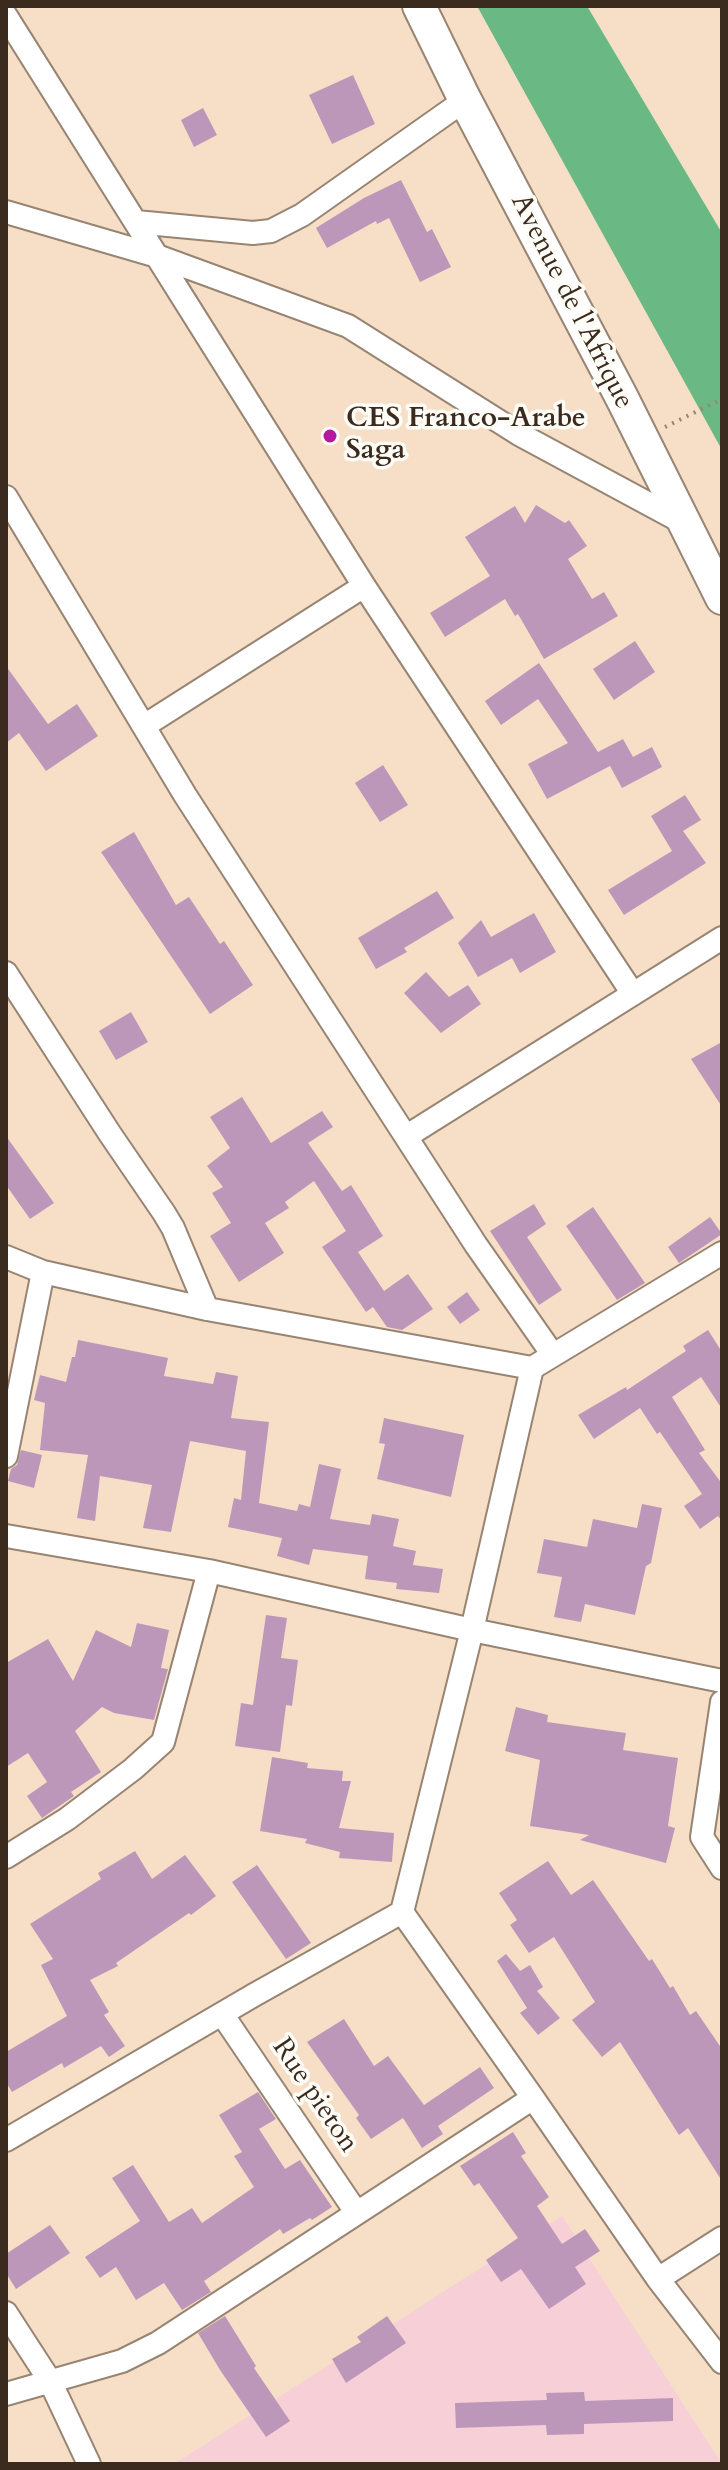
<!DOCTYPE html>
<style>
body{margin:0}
#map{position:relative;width:728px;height:2470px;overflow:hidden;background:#f6dfc6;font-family:Cardo,serif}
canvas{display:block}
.frame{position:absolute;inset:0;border:8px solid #3b2a1e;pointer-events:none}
</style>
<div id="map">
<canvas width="728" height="2470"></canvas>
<div class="frame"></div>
</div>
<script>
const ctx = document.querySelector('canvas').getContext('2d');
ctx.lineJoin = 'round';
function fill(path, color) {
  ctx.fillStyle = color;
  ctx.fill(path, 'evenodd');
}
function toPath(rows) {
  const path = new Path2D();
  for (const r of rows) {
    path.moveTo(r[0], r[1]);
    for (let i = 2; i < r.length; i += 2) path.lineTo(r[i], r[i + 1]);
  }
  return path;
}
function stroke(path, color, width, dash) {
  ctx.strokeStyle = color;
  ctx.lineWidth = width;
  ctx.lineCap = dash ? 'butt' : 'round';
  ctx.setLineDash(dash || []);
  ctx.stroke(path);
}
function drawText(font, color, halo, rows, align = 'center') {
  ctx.font = font + ' Cardo,serif';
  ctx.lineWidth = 7;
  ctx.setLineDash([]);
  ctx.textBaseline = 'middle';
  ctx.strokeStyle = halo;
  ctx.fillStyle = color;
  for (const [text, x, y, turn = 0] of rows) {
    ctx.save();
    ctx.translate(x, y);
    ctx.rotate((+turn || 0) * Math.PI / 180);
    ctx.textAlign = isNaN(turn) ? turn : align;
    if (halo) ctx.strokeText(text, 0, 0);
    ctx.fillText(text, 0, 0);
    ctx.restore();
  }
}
fill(toPath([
 [562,2216,722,2464,174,2464]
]), '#f6cfd7');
fill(toPath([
 [477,6,587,6,722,233,722,450]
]), '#6ab984');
fill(toPath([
 [353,75,375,124,332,144,309,95],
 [203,108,217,135,194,147,181,120],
 [401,180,427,232,432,229,451,267,420,282,389,218,377,224,376,221,327,248,316,228,364,198],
 [536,505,565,523,569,520,587,546,568,559,592,599,604,592,618,616,544,659,518,614,515,616,505,599,445,637,430,613,490,576,465,537,515,506,525,523],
 [635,641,655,672,614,700,593,669],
 [539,663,598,752,623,739,633,757,652,747,662,767,622,788,610,766,547,799,528,764,568,743,538,699,501,725,485,701],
 [6,666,48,724,77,704,98,736,46,771,19,733,6,743],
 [383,765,408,805,380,822,355,783],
 [685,795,701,820,683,831,706,863,624,915,608,890,672,851,651,816],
 [134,832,176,905,189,897,220,944,224,941,253,985,210,1014,101,852],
 [437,891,454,918,404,948,407,952,376,969,358,938],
 [534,913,556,952,520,973,512,958,478,977,458,943,481,920,491,937],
 [426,972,449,997,468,985,481,1004,441,1033,404,993],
 [131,1012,148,1042,116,1060,99,1031],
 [722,1042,722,1107,691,1059],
 [242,1097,271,1143,322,1111,333,1127,308,1143,342,1191,351,1185,383,1236,358,1252,384,1291,408,1274,433,1309,402,1330,387,1327,373,1307,366,1312,322,1247,346,1231,314,1181,285,1202,289,1208,265,1223,284,1253,239,1282,210,1236,231,1223,212,1193,223,1187,207,1166,230,1148,210,1117],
 [6,1136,54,1203,30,1219,6,1185],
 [534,1204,546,1224,527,1237,562,1290,539,1305,490,1231],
 [593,1207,645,1283,617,1300,566,1226],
 [710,1217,722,1234,679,1263,668,1247],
 [467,1292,480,1310,460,1324,447,1307],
 [708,1330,722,1352,722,1409,701,1377,672,1397,705,1450,699,1453,720,1481,722,1480,722,1521,718,1516,700,1529,684,1506,702,1494,660,1432,657,1434,640,1408,594,1439,578,1415,626,1387,627,1390,686,1351,683,1346],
 [78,1340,168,1358,164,1376,213,1384,216,1372,238,1376,231,1418,269,1422,259,1503,297,1511,299,1504,310,1507,319,1464,341,1469,330,1519,370,1525,372,1514,399,1519,393,1546,416,1551,413,1565,443,1569,439,1593,396,1589,397,1583,365,1579,368,1556,313,1549,309,1565,277,1556,282,1538,228,1527,234,1498,241,1500,246,1451,190,1441,171,1532,143,1528,152,1485,100,1476,95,1521,77,1518,88,1455,40,1450,45,1403,34,1400,40,1375,66,1382,72,1357,75,1357],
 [384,1418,464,1435,451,1497,377,1479,385,1444,379,1443],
 [21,1450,42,1455,34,1488,8,1481,11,1469,17,1465],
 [642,1504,662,1508,651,1563,646,1566,635,1615,585,1604,581,1622,554,1617,562,1577,537,1573,544,1539,587,1547,593,1519,637,1528],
 [266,1615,287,1618,281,1658,298,1660,292,1706,286,1705,280,1752,235,1746,241,1703,253,1705],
 [137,1623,169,1630,161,1668,168,1669,154,1720,114,1713,102,1707,75,1731,101,1772,71,1792,74,1796,42,1818,27,1796,47,1782,28,1753,6,1767,6,1663,48,1639,73,1681,96,1630,131,1647],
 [516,1707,548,1715,547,1722,626,1733,623,1750,678,1758,668,1826,675,1828,666,1863,580,1840,589,1835,530,1826,540,1760,505,1751],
 [272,1757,308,1763,307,1768,343,1771,342,1781,351,1781,339,1828,394,1833,392,1862,339,1858,340,1852,305,1843,307,1839,260,1831],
 [135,1851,152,1879,185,1855,216,1896,191,1915,189,1913,116,1963,118,1966,90,1980,109,2012,104,2015,125,2046,109,2057,101,2046,64,2068,62,2063,12,2092,6,2082,6,2052,67,2016,41,1965,53,1959,30,1924,101,1879,98,1873],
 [548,1861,571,1895,593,1880,649,1961,652,1959,670,1988,673,1986,690,2015,696,2011,722,2049,722,2181,688,2128,679,2135,620,2042,602,2057,572,2020,595,2002,554,1937,529,1953,510,1925,517,1920,499,1893],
 [257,1865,311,1943,286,1959,232,1882],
 [506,1954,520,1971,530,1965,543,1987,537,1991,560,2018,538,2035,520,2013,527,2008,497,1961],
 [344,2019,374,2066,388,2056,424,2105,480,2067,494,2088,438,2126,443,2134,422,2148,403,2118,371,2139,356,2118,359,2115,307,2042],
 [258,2092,276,2119,259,2129,285,2169,300,2160,332,2207,312,2220,310,2218,283,2234,280,2229,204,2281,211,2292,182,2310,164,2283,136,2300,116,2267,100,2278,85,2257,140,2221,112,2178,133,2165,169,2222,192,2208,202,2223,254,2187,234,2156,242,2152,219,2115],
 [513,2132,526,2153,521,2156,549,2197,537,2206,562,2244,585,2229,600,2251,575,2267,586,2284,549,2309,521,2269,501,2282,486,2260,518,2238,479,2183,474,2186,460,2166],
 [50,2225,70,2253,16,2289,6,2273,6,2254],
 [225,2316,256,2366,254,2368,290,2421,266,2437,220,2370,198,2333],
 [387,2316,406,2343,346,2383,332,2359,361,2342,357,2337],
 [584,2392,585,2401,673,2398,673,2421,584,2424,584,2434,547,2435,546,2425,456,2428,455,2403,547,2400,546,2393]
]), '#bd97ba');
const street = toPath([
 [6,16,364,586,633,994],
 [6,212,157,256,348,326,519,434,684,523],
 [136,222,253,233,271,231,302,215,465,100],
 [6,497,185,795,476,1245,553,1355],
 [144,726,364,586],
 [6,973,110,1134,164,1213,173,1228,207,1309],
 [407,1136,722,938],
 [6,1257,43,1272,207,1309,532,1368,722,1253],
 [6,1456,43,1272],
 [6,1536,209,1571,472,1630,722,1681],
 [722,1702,702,1837,722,1868],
 [6,1857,67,1819,133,1769,163,1742,209,1571],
 [402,1912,533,2098,658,2279,722,2362],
 [222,2014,356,2212],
 [6,2140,254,1995,402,1912,472,1630,532,1368],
 [658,2279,722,2238],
 [6,2313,50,2381,89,2464],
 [6,2394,122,2361,158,2343,533,2098]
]);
const secondary = toPath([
 [419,6,465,100,622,398,722,598]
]);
stroke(street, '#988472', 26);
stroke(secondary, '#988472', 36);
stroke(toPath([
 [665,427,722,399]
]), '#988472', 4, [2, 6]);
stroke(street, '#fff', 22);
stroke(secondary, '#fff', 32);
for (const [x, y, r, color] of [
 [330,436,8,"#b5179e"]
]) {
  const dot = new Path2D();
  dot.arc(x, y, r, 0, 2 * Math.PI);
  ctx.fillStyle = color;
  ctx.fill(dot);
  stroke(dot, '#fdfcf7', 3);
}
drawText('28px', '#3b2a1e', '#fdfcf7', [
 ["Avenue de l'Afrique",571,302,63],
 ["Rue pieton",314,2096,56]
]);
drawText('bold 28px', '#3b2a1e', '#fdfcf7', [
 ["CES Franco-Arabe",346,420],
 ["Saga",346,452]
], 'left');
</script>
